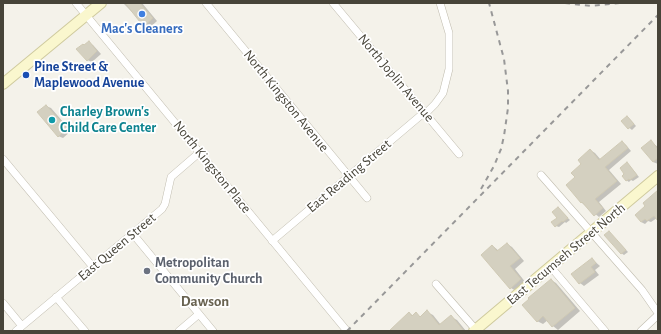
<!DOCTYPE html>
<style>
body{margin:0}
#map{position:relative;width:661px;height:334px;overflow:hidden;background:#f4f2ea;font-family:"Alegreya Sans",sans-serif}
canvas{display:block}
.frame{position:absolute;inset:0;border:4px solid #474439;pointer-events:none}
</style>
<div id="map">
<canvas width="661" height="334"></canvas>
<div class="frame"></div>
</div>
<script>
const ctx = document.querySelector('canvas').getContext('2d');
ctx.lineJoin = 'round';
function fill(path, color) {
  ctx.fillStyle = color;
  ctx.fill(path, 'evenodd');
}
function toPath(rows) {
  const path = new Path2D();
  for (const r of rows) {
    path.moveTo(r[0], r[1]);
    for (let i = 2; i < r.length; i += 2) path.lineTo(r[i], r[i + 1]);
  }
  return path;
}
function stroke(path, color, width, dash) {
  ctx.strokeStyle = color;
  ctx.lineWidth = width;
  ctx.lineCap = dash ? 'butt' : 'round';
  ctx.setLineDash(dash || []);
  ctx.stroke(path);
}
function drawText(font, color, halo, rows, align = 'center') {
  ctx.font = font + ' "Alegreya Sans",sans-serif';
  ctx.lineWidth = 3.5;
  ctx.setLineDash([]);
  ctx.textBaseline = 'middle';
  ctx.strokeStyle = halo;
  ctx.fillStyle = color;
  for (const [text, x, y, turn = 0] of rows) {
    ctx.save();
    ctx.translate(x, y);
    ctx.rotate((+turn || 0) * Math.PI / 180);
    ctx.textAlign = isNaN(turn) ? turn : align;
    if (halo) ctx.strokeText(text, 0, 0);
    ctx.fillText(text, 0, 0);
    ctx.restore();
  }
}
fill(toPath([
 [123,3,142,3,157,21,147,30,143,27,142,22],
 [89,43,93,45,101,54,92,62,87,60,85,46],
 [46,106,51,108,71,131,63,138,58,136],
 [628,117,636,126,632,130,622,122],
 [622,142,626,145,631,151,609,170,621,184,599,202,606,211,599,217,582,203,567,185,576,178,590,150,595,153,601,160],
 [651,142,658,147,658,164,653,162],
 [629,165,639,177,633,181,631,180,629,182,626,180],
 [658,192,658,219,657,218,651,222,648,221,645,224,641,222,647,206],
 [558,208,570,220,566,223,565,222,559,227,556,226,558,218],
 [609,232,628,252,624,255,621,253],
 [507,244,512,247,524,261,515,269,526,283,516,291,511,288,493,246,499,251],
 [592,259,600,266,595,270,599,275,584,286,580,283,573,274],
 [551,280,556,283,580,311,558,330,553,326,548,320,543,324,537,321,530,299],
 [427,312,433,315,441,325,451,317,457,320,466,331,390,331,409,313,414,316,416,314,421,317]
]), '#0003');
const building = toPath([
 [125,3,140,3,153,18,142,28,138,23,140,22,125,3],
 [89,41,97,51,87,61,76,49,83,44,84,45,89,41],
 [46,105,67,128,58,137,37,112,46,105],
 [627,116,634,124,628,129,621,121,627,116],
 [651,140,658,149,658,158,653,162,641,148,651,140],
 [622,141,628,148,605,167,617,181,595,199,603,208,594,216,582,202,581,203,566,185,575,177,571,173,581,164,578,160,590,149,599,160,622,141],
 [627,162,637,175,630,180,629,179,626,181,622,176,624,174,620,168,627,162],
 [658,190,658,221,654,216,647,221,645,219,641,222,635,215,645,206,643,203,658,190],
 [558,207,568,218,563,222,562,221,555,227,551,222,557,218,552,212,558,207],
 [609,231,626,250,621,254,604,235,609,231],
 [507,243,520,258,510,266,521,279,510,289,481,255,492,245,497,251,507,243],
 [592,258,596,263,591,267,595,272,579,284,571,274,592,258],
 [551,279,575,308,552,327,543,316,537,322,522,305,529,299,528,298,551,279],
 [427,310,439,325,451,315,464,331,389,331,409,312,412,316,416,312,420,317,427,310]
]);
fill(building, '#d4d0c0');
stroke(building, '#cfc9b4', 1);
const street = toPath([
 [76,3,347,331],
 [206,3,367,198],
 [333,3,459,154],
 [3,159,93,267],
 [541,175,642,290,658,313],
 [133,234,213,331],
 [272,241,420,116,426,113,435,104,443,93,449,69,449,33,440,3],
 [550,266,605,331],
 [436,284,477,331],
 [56,297,85,331],
 [3,303,22,326],
 [16,331,162,209,165,204,171,177,200,152],
 [179,331,199,314],
 [641,331,658,315]
]);
const secondary = toPath([
 [3,84,101,3],
 [474,331,658,176]
]);
stroke(street, '#bfbbad', 8);
stroke(secondary, '#cfca9e', 12);
stroke(street, '#fff', 7);
stroke(secondary, '#faf7ce', 10);
stroke(toPath([
 [565,3,591,6,620,3],
 [481,189,494,166,501,149,504,136,508,108,508,91,504,59,489,3],
 [347,331,658,15]
]), '#989898', 2, [5, 5]);
for (const [x, y, r, color] of [
 [142,14,4,"#3f7fe0"],
 [26,75,4,"#1a4fb4"],
 [52,120,4,"#0f9aa8"],
 [147,271,4,"#6b7280"]
]) {
  const dot = new Path2D();
  dot.arc(x, y, r, 0, 2 * Math.PI);
  ctx.fillStyle = color;
  ctx.fill(dot);
  stroke(dot, '#fff', 1.5);
}
drawText('bold 14px', '#366cbe', '#fff', [
 ["Mac's Cleaners",142,29]
]);
drawText('bold 14px', '#164399', '#fff', [
 ["Pine Street &",34,67],
 ["Maplewood Avenue",34,83]
], 'left');
drawText('14px', '#474439', '#fff', [
 ["North Joplin Avenue",396,78,50],
 ["North Kingston Avenue",286,101,51],
 ["North Kingston Place",212,167,51],
 ["East Reading Street",349,176,-40],
 ["East Queen Street",117,247,-40],
 ["East Tecumseh Street North",566,254,-40]
]);
drawText('bold 14px', '#0d838f', '#fff', [
 ["Charley Brown's",60,112],
 ["Child Care Center",60,128]
], 'left');
drawText('bold 14px', '#5b616d', '#fff', [
 ["Metropolitan",155,263],
 ["Community Church",155,279]
], 'left');
drawText('bold 15px', '#696351', '#fff', [
 ["Dawson",205,301]
]);
</script>
